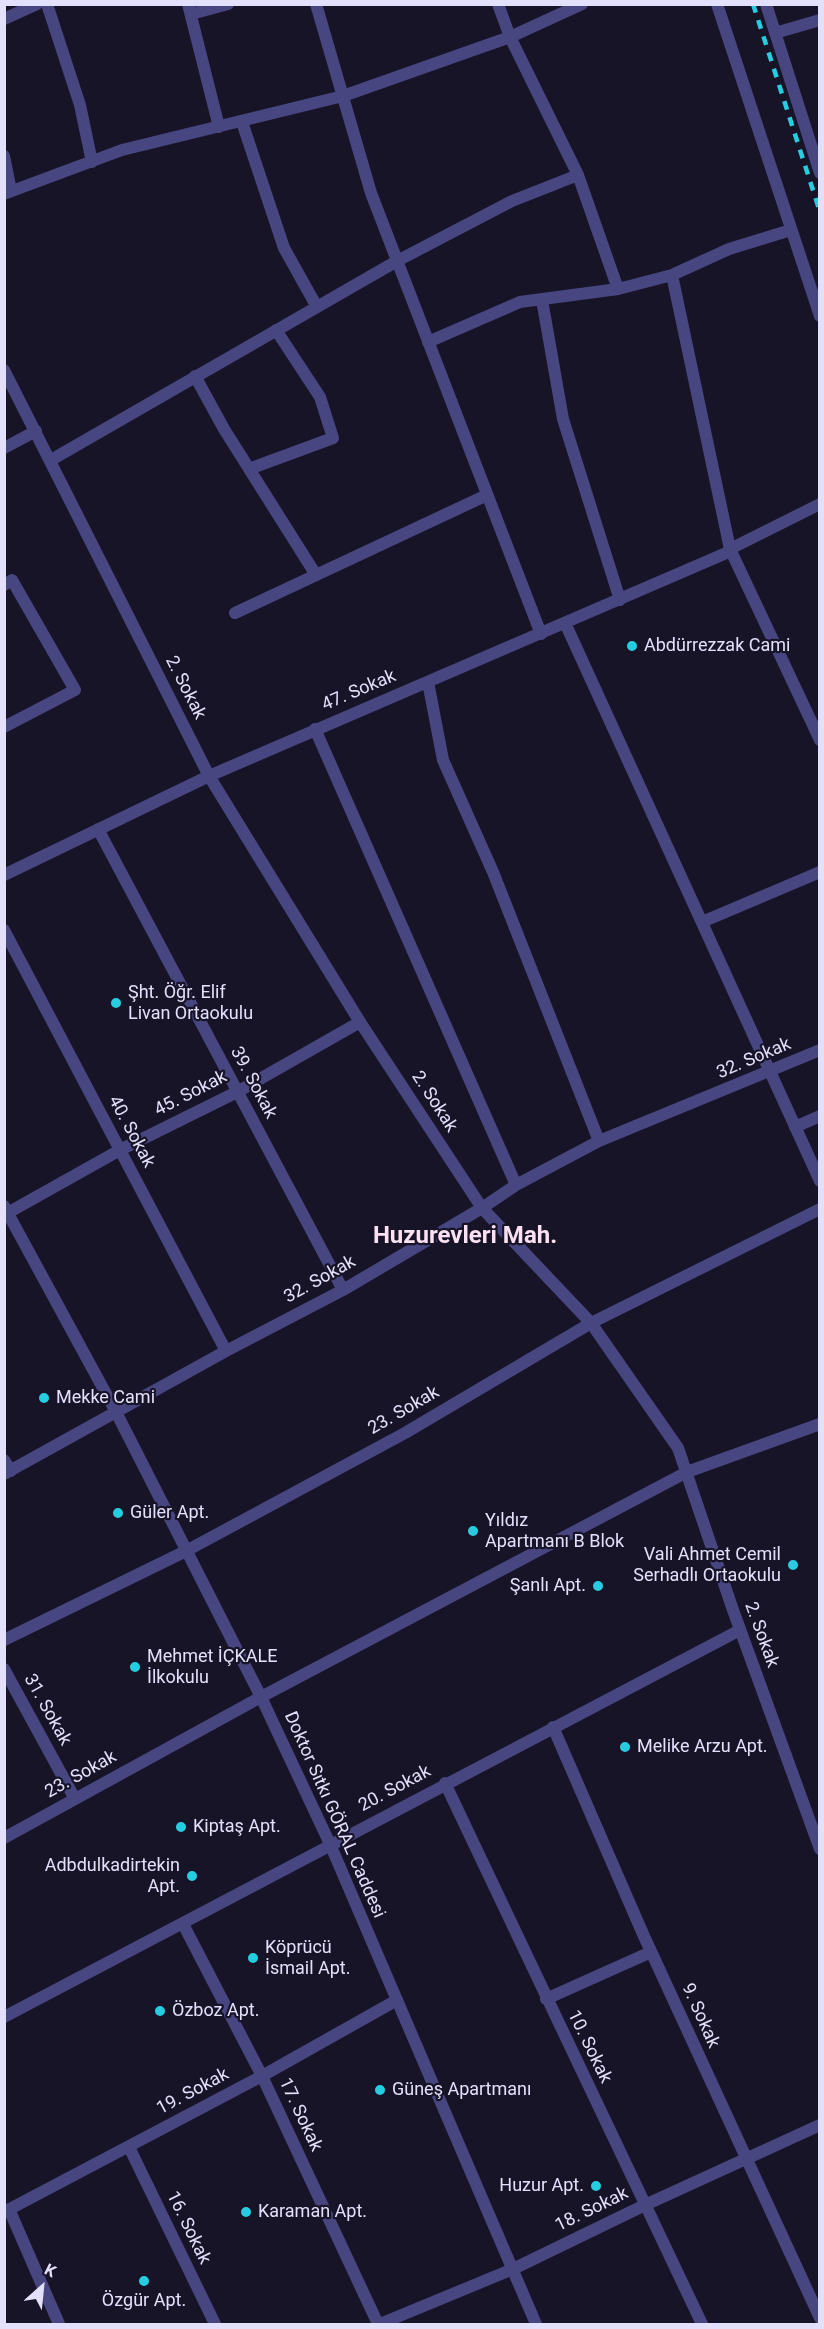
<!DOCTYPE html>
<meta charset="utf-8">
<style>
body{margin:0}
#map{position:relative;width:824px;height:2329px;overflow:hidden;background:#181428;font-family:Roboto,sans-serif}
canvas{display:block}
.frame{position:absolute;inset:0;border:6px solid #e3e0fb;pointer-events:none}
.north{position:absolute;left:12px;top:2257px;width:60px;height:60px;-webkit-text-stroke:4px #181428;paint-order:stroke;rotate:27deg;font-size:16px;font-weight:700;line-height:24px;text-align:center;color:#e3e0fb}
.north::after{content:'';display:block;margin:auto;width:21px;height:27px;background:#e3e0fb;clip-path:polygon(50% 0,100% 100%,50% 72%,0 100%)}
</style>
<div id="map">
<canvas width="824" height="2329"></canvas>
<div class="frame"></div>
<div class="north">K</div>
</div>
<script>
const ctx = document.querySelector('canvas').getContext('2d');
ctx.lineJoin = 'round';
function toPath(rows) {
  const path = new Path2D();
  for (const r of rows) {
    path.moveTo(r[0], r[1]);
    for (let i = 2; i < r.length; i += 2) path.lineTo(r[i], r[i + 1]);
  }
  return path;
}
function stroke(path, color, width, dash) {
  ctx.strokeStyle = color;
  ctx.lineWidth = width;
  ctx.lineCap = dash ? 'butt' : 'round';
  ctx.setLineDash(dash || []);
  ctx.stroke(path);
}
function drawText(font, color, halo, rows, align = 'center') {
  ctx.font = font + ' Roboto,sans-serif';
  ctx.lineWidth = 4.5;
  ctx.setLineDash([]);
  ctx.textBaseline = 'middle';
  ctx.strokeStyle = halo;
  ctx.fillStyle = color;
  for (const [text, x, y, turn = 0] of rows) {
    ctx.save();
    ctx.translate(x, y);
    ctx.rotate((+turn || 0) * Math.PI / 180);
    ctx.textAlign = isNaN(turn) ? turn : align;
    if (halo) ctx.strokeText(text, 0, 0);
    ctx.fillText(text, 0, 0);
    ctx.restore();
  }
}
stroke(toPath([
 [47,4,80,105,92,162],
 [188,4,219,127],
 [316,4,371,193,541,634],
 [498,4,510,37,578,175,618,289],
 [717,4,820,316],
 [766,4,820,173],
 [191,14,228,4],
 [4,19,37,4],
 [775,33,820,20],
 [242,122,284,248,317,307],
 [4,156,11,191],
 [4,194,122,150,343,96,510,37,582,4],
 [672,275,730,549,820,740],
 [542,300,563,419,620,600],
 [428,342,520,302,618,289,672,275,729,249,791,230],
 [195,376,224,429,316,575],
 [4,448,36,431],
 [51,460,397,261,512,201,578,175],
 [249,469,333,438,320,397,276,330],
 [730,549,820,504],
 [4,585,12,580,75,690,4,727],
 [235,613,487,495],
 [566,625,820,1181],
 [428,682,443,760,493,872,599,1141],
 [315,729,516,1185],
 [98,829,343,1290],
 [4,875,209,776,731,551],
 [702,922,820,872],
 [4,930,226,1351],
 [795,1127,820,1116],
 [4,1215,120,1150,237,1092,360,1022],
 [4,1460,11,1471],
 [4,1474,226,1351,343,1290,482,1208,516,1185,599,1141,820,1050],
 [4,1640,186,1551,405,1433,591,1323,820,1209],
 [4,1669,75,1799],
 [553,1727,643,1934,820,2318],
 [445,1783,702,2324],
 [4,1838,261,1697,687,1472,820,1424],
 [183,1924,262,2076,378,2324],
 [546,1999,651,1952],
 [4,2017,740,1630],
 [129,2147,215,2324],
 [9,2209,59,2324],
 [4,2212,262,2076,397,2000],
 [380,2324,513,2269,645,2205,820,2125]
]), '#484680', 12);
stroke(toPath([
 [4,370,209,776,360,1022,482,1208,591,1323,678,1448,733,1610,820,1849],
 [4,1206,116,1412,261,1697,330,1844,536,2324]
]), '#484680', 12);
stroke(toPath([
 [753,4,820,212]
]), '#26cde0', 4.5, [9, 8]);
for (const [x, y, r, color] of [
 [632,646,6,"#26cde0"],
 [116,1003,6,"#26cde0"],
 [44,1398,6,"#26cde0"],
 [118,1513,6,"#26cde0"],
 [473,1531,6,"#26cde0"],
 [793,1565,6,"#26cde0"],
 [598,1586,6,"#26cde0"],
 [135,1667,6,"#26cde0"],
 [625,1747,6,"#26cde0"],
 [181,1827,6,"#26cde0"],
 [192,1876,6,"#26cde0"],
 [253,1958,6,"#26cde0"],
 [160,2011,6,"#26cde0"],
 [380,2090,6,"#26cde0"],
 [596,2186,6,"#26cde0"],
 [246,2212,6,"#26cde0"],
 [144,2281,6,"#26cde0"]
]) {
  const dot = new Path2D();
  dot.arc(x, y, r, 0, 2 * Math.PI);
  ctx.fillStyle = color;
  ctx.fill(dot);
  stroke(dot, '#181428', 2);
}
drawText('18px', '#e3e0fb', '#181428', [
 ["Abdürrezzak Cami",644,646],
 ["Şht. Öğr. Elif",128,993],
 ["Livan Ortaokulu",128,1014],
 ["Mekke Cami",56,1398],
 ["Güler Apt.",130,1513],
 ["Yıldız",485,1521],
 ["Apartmanı B Blok",485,1542],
 ["Vali Ahmet Cemil",781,1555,"right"],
 ["Serhadlı Ortaokulu",781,1576,"right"],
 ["Şanlı Apt.",586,1586,"right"],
 ["Mehmet İÇKALE",147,1657],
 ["İlkokulu",147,1678],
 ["Melike Arzu Apt.",637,1747],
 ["Kiptaş Apt.",193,1827],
 ["Adbdulkadirtekin",180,1866,"right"],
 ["Apt.",180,1887,"right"],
 ["Köprücü",265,1948],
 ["İsmail Apt.",265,1969],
 ["Özboz Apt.",172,2011],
 ["Güneş Apartmanı",392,2090],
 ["Huzur Apt.",584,2186,"right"],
 ["Karaman Apt.",258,2212],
 ["Özgür Apt.",144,2301,"center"]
], 'left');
drawText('18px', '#e3e0fb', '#181428', [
 ["2. Sokak",185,688,63],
 ["47. Sokak",359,691,-23],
 ["32. Sokak",754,1059,-23],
 ["39. Sokak",253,1083,62],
 ["45. Sokak",191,1094,-27],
 ["2. Sokak",434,1102,57],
 ["40. Sokak",131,1132,62],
 ["32. Sokak",320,1280,-29],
 ["23. Sokak",404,1411,-30],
 ["2. Sokak",761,1635,70],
 ["31. Sokak",47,1710,61],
 ["23. Sokak",81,1775,-29],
 ["20. Sokak",395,1789,-28],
 ["Doktor Sıtkı GÖRAL Caddesi",334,1815,66],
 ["9. Sokak",700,2016,66],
 ["10. Sokak",589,2047,64],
 ["19. Sokak",193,2092,-28],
 ["17. Sokak",300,2115,65],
 ["18. Sokak",592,2210,-26],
 ["16. Sokak",188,2228,64]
]);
drawText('bold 24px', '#fbe1f1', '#181428', [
 ["Huzurevleri Mah.",465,1237]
]);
</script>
